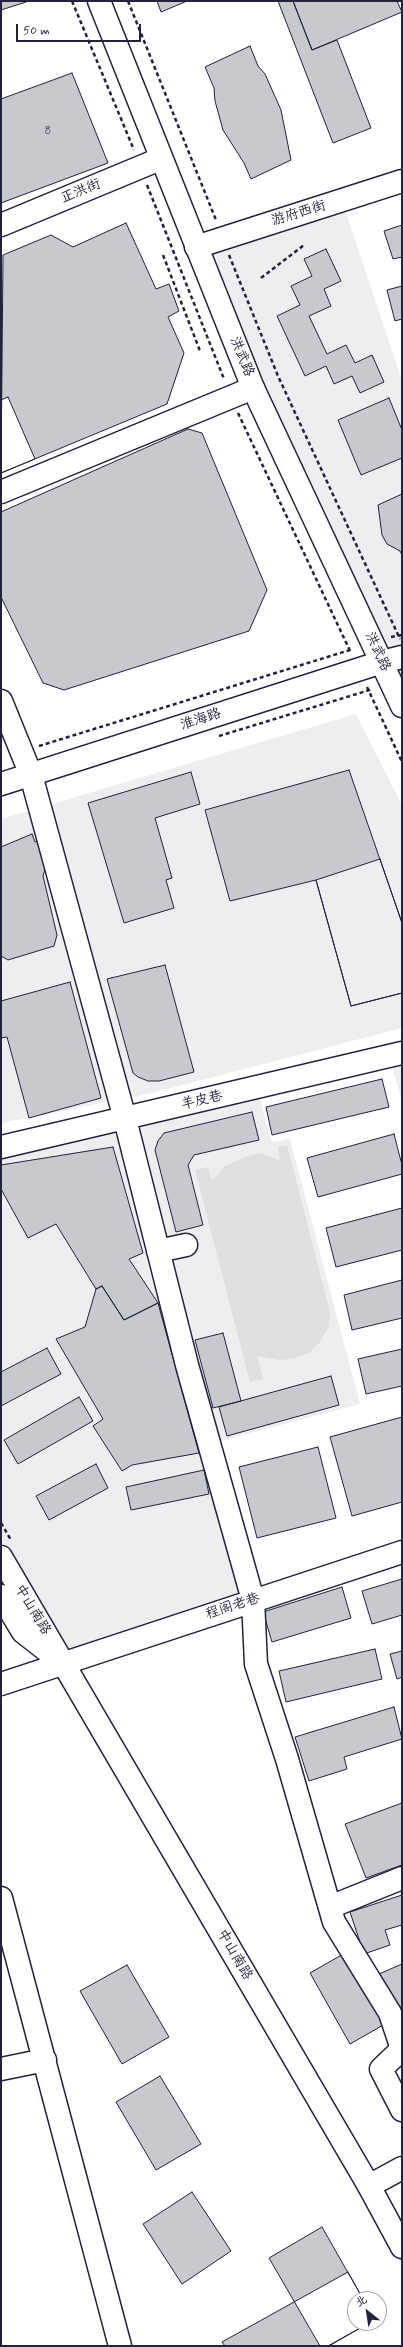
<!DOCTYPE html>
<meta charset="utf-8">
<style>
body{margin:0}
#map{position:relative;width:403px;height:2347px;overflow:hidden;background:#fff;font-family:Mynerve,"LXGW WenKai TC",sans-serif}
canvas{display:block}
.frame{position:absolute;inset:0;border:2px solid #22223b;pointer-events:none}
.north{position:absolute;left:347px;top:2291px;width:40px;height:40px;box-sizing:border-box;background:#fff;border:1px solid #a7a7b1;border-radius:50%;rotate:330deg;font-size:11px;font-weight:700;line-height:16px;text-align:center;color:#22223b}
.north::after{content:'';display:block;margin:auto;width:14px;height:18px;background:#22223b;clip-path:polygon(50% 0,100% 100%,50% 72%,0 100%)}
.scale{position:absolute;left:16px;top:24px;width:125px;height:18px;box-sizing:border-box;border:2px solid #22223b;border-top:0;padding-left:5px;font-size:12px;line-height:14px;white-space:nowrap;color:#22223b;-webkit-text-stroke:3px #fff;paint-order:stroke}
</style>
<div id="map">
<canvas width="403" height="2347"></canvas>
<div class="frame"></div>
<div class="north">北</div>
<div class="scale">50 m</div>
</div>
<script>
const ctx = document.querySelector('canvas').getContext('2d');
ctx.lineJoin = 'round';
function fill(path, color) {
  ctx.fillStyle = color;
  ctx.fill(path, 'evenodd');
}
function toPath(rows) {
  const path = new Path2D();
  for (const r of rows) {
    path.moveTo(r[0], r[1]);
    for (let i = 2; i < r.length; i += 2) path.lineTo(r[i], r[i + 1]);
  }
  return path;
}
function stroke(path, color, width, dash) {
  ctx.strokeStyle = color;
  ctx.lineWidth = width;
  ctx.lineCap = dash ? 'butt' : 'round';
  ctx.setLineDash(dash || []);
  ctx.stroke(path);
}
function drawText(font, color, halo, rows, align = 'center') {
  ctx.font = font + ' Mynerve,"LXGW WenKai TC",sans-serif';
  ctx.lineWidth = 3;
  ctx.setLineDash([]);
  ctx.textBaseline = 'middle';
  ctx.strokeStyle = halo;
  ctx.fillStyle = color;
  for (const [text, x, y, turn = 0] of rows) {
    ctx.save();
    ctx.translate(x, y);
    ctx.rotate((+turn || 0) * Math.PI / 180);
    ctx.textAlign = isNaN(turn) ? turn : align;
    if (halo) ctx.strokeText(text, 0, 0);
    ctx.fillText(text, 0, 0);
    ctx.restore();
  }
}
fill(toPath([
 [342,201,402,381,402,698,196,247],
 [356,714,402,805,402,1028,152,1093,1,1123,1,819],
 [402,1053,402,1101,389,1056],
 [257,1088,272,1142,290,1139,360,1404,209,1444,253,1600,64,1664,1,1596,1,1147]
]), '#eeeef1');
fill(toPath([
 [287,1145,330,1312,328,1328,320,1342,309,1353,295,1358,279,1360,257,1356,263,1379,250,1382,195,1170,208,1167,212,1181,225,1166,248,1156,261,1153,280,1161,278,1147]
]), '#dfdfe2');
const building = toPath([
 [1,1,29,1,1,10,1,1],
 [157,1,187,1,161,12,157,1],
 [278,1,293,1,312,50,337,40,371,128,333,143,278,1],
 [293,1,397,1,402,12,312,50,293,1],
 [250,46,258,66,265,74,281,110,291,160,251,179,244,163,223,130,215,101,214,88,205,67,250,46],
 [72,73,108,163,1,203,1,99,72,73],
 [126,223,156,289,169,284,179,311,168,317,184,353,167,404,1,473,3,255,51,235,73,247,126,223],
 [402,225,402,257,393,259,384,231,402,225],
 [326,249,341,281,324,289,331,306,309,316,327,354,346,345,355,363,372,355,384,382,360,393,352,376,334,384,326,366,305,376,277,316,300,305,291,286,312,276,304,259,326,249],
 [402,286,402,319,395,321,387,290,402,286],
 [8,397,35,459,1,473,1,400,8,397],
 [389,398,402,430,402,458,361,475,338,420,389,398],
 [188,429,202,433,267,590,249,631,64,690,43,683,1,597,1,512,188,429],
 [402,494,402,555,400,551,387,544,382,535,378,505,402,494],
 [349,770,402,923,402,993,351,1006,316,880,230,901,205,810,349,770],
 [191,772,200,804,155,818,172,878,166,880,174,908,124,923,88,803,191,772],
 [32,834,35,842,40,840,47,863,43,876,57,935,54,946,8,960,1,956,1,847,32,834],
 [380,859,402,923,402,993,351,1006,316,880,380,859],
 [165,965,194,1072,159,1081,148,1081,138,1077,133,1073,107,979,165,965],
 [70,982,101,1098,29,1118,7,1037,1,1038,1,1001,70,982],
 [382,1079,389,1107,272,1135,266,1107,382,1079],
 [252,1112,259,1140,194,1155,188,1165,203,1225,176,1232,155,1150,158,1141,164,1133,252,1112],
 [394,1134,402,1165,402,1174,318,1197,307,1158,394,1134],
 [113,1147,143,1253,129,1259,158,1303,124,1320,102,1286,96,1289,56,1224,28,1238,1,1189,1,1165,113,1147],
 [402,1208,402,1250,336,1267,326,1228,402,1208],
 [402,1280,402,1318,352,1330,344,1295,402,1280],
 [102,1286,124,1320,158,1303,199,1453,132,1465,122,1471,93,1426,103,1419,56,1339,85,1327,96,1289,102,1286],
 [223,1333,241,1401,213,1408,195,1340,223,1333],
 [47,1348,61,1374,1,1406,1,1372,47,1348],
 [402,1349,402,1386,366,1394,358,1359,402,1349],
 [331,1376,339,1405,227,1436,219,1407,331,1376],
 [79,1397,93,1421,18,1464,4,1440,79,1397],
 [402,1417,402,1502,352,1516,330,1437,402,1417],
 [318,1447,336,1518,257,1538,239,1467,318,1447],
 [96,1464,108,1488,49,1520,36,1496,96,1464],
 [204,1470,209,1494,131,1510,126,1487,204,1470],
 [402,1579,402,1615,372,1624,362,1591,402,1579],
 [342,1587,351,1618,272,1642,263,1612,342,1587],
 [375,1649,382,1679,286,1702,279,1671,375,1649],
 [402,1651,402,1677,397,1679,390,1654,402,1651],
 [394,1707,402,1739,344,1757,347,1769,309,1781,295,1737,394,1707],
 [402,1803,402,1865,366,1878,345,1824,402,1803],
 [402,1895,402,1925,385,1930,390,1945,364,1954,350,1912,402,1895],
 [345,1953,385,2024,350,2044,310,1973,345,1953],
 [402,1964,402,2010,396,2013,379,1974,402,1964],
 [127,1965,169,2037,122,2064,80,1991,127,1965],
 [160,2076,201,2144,156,2170,116,2102,160,2076],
 [192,2192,231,2251,182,2284,143,2224,192,2192],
 [322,2227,363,2299,355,2299,355,2323,369,2323,329,2346,320,2346,269,2258,322,2227],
 [348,2272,363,2299,355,2299,355,2323,369,2323,328,2346,225,2346,222,2342,348,2272]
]);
fill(building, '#c8c8cf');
stroke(building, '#22223b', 1);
const minor = toPath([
 [1,225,160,159],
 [196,247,402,181],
 [1,492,253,388],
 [382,662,402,657],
 [1,701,31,775,125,1119,187,1365,253,1600,256,1664,287,1759,334,1922,390,2013,402,2049,381,2069,402,2110],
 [1,1147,402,1053],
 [158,1251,186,1245],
 [1,1684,402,1552],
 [1,1898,120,2346],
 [330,1907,402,1878],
 [1,2069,45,2060],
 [369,2186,402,2168]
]);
const major = toPath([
 [99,1,253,388,402,706],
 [1,784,382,662],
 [1,1557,369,2186,402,2247],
 [1,1596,23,1632,55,1657]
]);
stroke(minor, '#22223b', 25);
stroke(major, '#22223b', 25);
stroke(toPath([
 [72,1,134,150],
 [128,1,216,220],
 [147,185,224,379],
 [163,255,200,351],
 [229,255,278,376,400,639],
 [261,278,304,245],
 [238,413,351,653],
 [391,637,402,635],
 [367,687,402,762],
 [219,736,373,689],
 [39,746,350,650],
 [1,1523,11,1540]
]), '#22223b', 2.5, [4, 3]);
stroke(minor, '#fff', 22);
stroke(major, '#fff', 22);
drawText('12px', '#4c4c60', null, [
 ["8",48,131]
]);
drawText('14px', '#22223b', '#fff', [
 ["正洪街",81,192,-22],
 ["游府西街",299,214,-17],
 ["洪武路",241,357,68],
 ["洪武路",377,652,65],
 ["淮海路",201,720,-18],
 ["羊皮巷",202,1101,-13],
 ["程阁老巷",233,1607,-18],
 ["中山南路",32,1610,59],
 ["中山南路",234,1955,60]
]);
</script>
